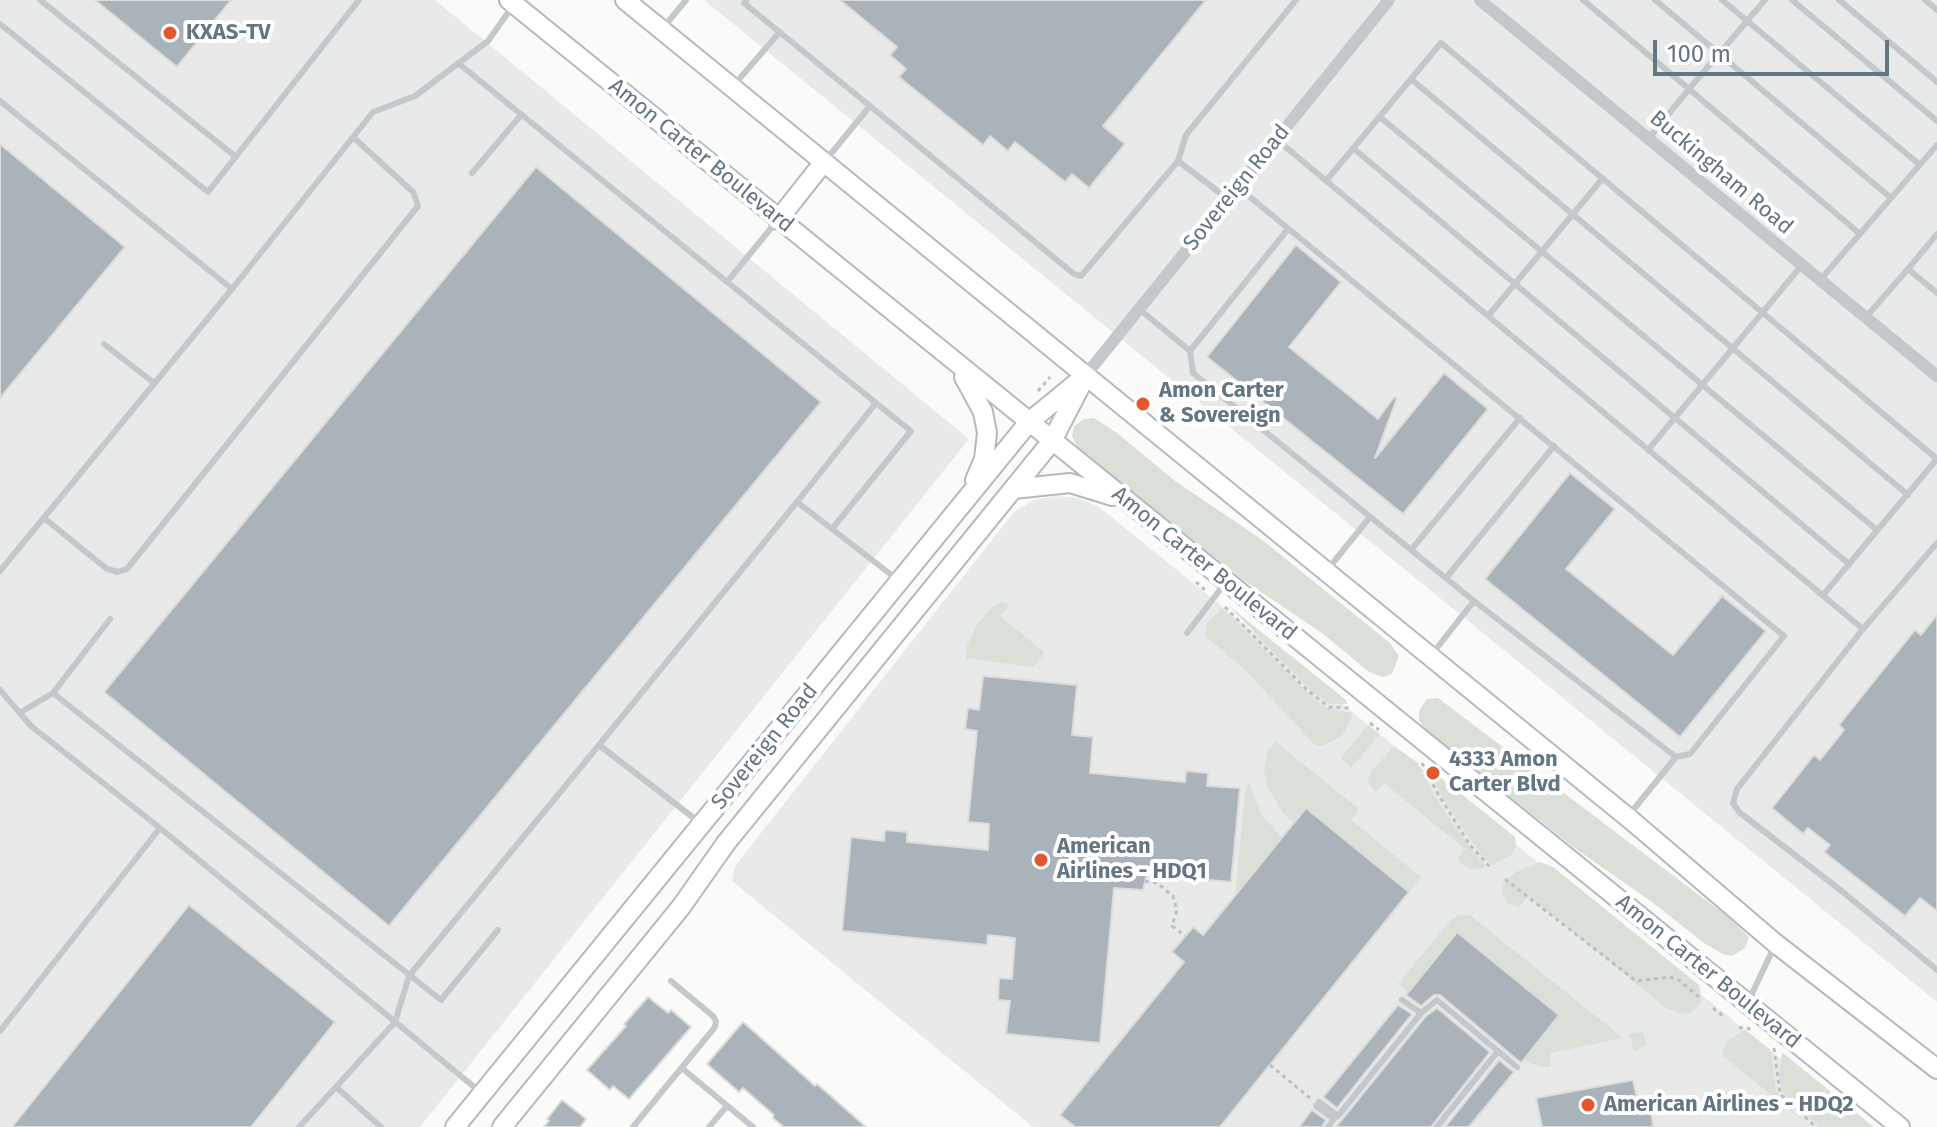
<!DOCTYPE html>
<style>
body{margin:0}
#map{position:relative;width:1937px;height:1127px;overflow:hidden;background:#fafaf8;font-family:"Fira Sans",sans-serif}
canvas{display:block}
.scale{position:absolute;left:1653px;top:40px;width:236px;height:36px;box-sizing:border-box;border:4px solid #657683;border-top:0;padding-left:10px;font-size:24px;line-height:28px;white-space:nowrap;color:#657683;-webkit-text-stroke:6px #fff;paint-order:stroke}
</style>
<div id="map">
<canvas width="1937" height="1127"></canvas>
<div class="scale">100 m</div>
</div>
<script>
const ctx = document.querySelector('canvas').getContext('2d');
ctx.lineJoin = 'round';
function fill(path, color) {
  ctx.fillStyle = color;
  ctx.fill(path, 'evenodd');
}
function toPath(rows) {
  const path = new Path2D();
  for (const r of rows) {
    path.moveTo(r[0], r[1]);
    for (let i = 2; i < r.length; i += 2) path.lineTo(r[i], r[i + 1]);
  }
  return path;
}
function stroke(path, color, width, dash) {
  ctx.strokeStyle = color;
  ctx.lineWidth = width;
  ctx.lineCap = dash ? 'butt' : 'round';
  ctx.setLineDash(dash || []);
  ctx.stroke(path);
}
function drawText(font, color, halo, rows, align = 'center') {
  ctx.font = font + ' "Fira Sans",sans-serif';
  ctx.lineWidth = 8;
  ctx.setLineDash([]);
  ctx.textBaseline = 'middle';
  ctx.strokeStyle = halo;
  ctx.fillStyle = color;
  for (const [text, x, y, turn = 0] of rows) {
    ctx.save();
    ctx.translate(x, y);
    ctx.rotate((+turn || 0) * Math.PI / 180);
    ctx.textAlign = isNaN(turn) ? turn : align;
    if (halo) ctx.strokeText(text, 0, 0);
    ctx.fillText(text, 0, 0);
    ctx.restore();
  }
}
fill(toPath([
 [0,0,435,0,969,439,420,1127,0,1127],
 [704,0,1937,0,1937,1002],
 [1056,496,1078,498,1099,507,1865,1127,1033,1127,732,881,735,866,1014,512,1034,500]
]), '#e8e9e9');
fill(toPath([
 [1094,418,1117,433,1175,481,1261,539,1390,643,1399,656,1392,674,1383,677,1369,672,1322,633,1243,580,1079,450,1072,436,1074,426,1084,419],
 [1002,602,1008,604,1008,607,1000,616,1045,653,1033,667,966,658,967,646,977,625,991,608],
 [1229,606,1346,700,1347,704,1330,704,1311,691],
 [1222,608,1315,700,1326,708,1353,713,1345,731,1338,738,1322,746,1315,745,1247,672,1208,638,1205,634,1207,623],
 [1438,698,1728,917,1749,937,1745,948,1732,956,1723,954,1704,943,1652,902,1573,847,1425,729,1419,720,1419,711,1427,699],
 [1368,725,1380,734,1351,768,1341,758],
 [1276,742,1359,809,1351,820,1421,877,1409,892,1306,809,1294,823,1283,813,1268,788,1264,770,1268,749],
 [1394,746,1418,763,1436,798,1463,838,1486,867,1478,870,1466,867,1459,861,1459,857,1465,849,1384,783,1376,792,1370,786,1368,778,1371,772],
 [1430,769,1515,837,1516,846,1511,855,1492,865,1482,856,1441,796],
 [1249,782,1261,814,1282,838,1235,896,1245,793],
 [1540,862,1553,867,1699,985,1702,1000,1696,1008,1690,1013,1683,1014,1666,1008,1529,896,1519,907,1508,904,1502,892,1504,882,1516,872],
 [1459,914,1471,916,1623,1038,1550,1053,1551,1067,1542,1067,1527,1062,1524,1059,1559,1015,1457,932,1408,992,1398,984,1450,921],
 [1745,1030,1771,1050,1776,1091,1785,1104,1811,1127,1722,1055,1724,1047,1730,1039],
 [1643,1032,1647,1045,1634,1051,1629,1034],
 [1782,1052,1874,1127,1820,1127,1793,1104,1782,1091,1779,1077]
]), '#dadfd7');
const building = toPath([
 [95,0,231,0,177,67,95,0],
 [840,0,1206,0,1103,126,1125,144,1089,188,1072,174,1065,182,1015,142,1008,151,990,136,983,145,899,77,906,69,890,55,897,47,840,0],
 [0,144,125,247,0,398,0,144],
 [536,167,821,402,389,926,104,692,536,167],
 [1296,245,1341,282,1289,347,1378,419,1394,397,1397,398,1375,458,1444,373,1488,409,1403,514,1207,357,1296,245],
 [1570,473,1615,509,1566,569,1673,655,1722,596,1766,631,1680,737,1485,579,1570,473],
 [1937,615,1937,911,1920,898,1905,916,1824,852,1830,845,1808,828,1803,834,1772,808,1814,755,1820,760,1844,730,1839,725,1915,630,1921,635,1937,615],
 [983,676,1077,685,1072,735,1093,737,1090,773,1185,782,1186,771,1208,773,1207,786,1240,788,1231,882,1147,874,1143,890,1114,888,1100,1043,1006,1034,1010,1001,998,1000,999,978,1012,979,1015,938,988,935,987,945,842,931,851,837,884,841,885,830,907,832,907,842,988,850,989,824,968,822,977,731,965,729,968,708,979,710,983,676],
 [1306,808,1409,892,1220,1127,1075,1127,1060,1115,1184,962,1172,952,1193,927,1203,935,1306,808],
 [189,905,335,1022,251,1127,12,1127,189,905],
 [1457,932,1559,1015,1521,1063,1440,995,1434,995,1421,1006,1406,995,1457,932],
 [648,997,668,1013,671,1010,691,1027,629,1099,613,1086,610,1090,587,1070,626,1026,624,1024,648,997],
 [1398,1005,1412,1014,1337,1108,1323,1097,1398,1005],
 [1437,1008,1490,1052,1431,1127,1336,1127,1425,1017,1437,1008],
 [743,1022,815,1086,817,1084,866,1127,784,1127,773,1118,774,1115,743,1088,739,1092,707,1064,743,1022],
 [1499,1060,1514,1072,1469,1127,1445,1127,1499,1060],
 [1633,1080,1640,1112,1651,1111,1653,1127,1542,1127,1536,1098,1633,1080],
 [562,1100,586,1119,580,1127,544,1127,549,1121,547,1119,562,1100],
 [1312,1110,1326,1120,1322,1127,1299,1127,1312,1110]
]);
fill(building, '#aab3b9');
stroke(building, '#dcdcda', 2);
const secondary = toPath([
 [509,0,1900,1127],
 [625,0,1631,820,1775,943,1937,1069],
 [778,220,823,163],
 [964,377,983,412,987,433,984,459,975,480],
 [1013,489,1070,483,1112,496],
 [455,1127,1029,422,1085,376],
 [502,1127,681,907,726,843,1052,441,1082,383]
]);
stroke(secondary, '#b3babf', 22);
stroke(toPath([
 [1038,391,1050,377],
 [1196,582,1205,590],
 [1225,607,1307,690,1329,707,1351,708],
 [1370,723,1379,730],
 [1422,763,1438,794,1470,845,1490,867],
 [1505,879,1636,981,1670,977,1679,980,1700,998],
 [1145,881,1157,883,1173,896,1177,910,1172,926,1185,936],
 [1713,1008,1723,1016],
 [1739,1028,1745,1027,1752,1030],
 [1774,1048,1780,1094,1816,1127],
 [1270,1065,1311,1099]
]), '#bbbfc2', 3, [4, 4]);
stroke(toPath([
 [40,0,236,157],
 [746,0,744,3,870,106,825,161],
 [1583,0,1689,89,1765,0],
 [1655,0,1891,198],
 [1722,0,1920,165],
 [1792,0,1937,121],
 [1839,0,1937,82],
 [1925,0,1937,10],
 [0,24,208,192,359,0],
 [663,28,686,0],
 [458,63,876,403,797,502,898,580],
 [1411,79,1908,495],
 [734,85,779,33],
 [0,101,232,289,0,571],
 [870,106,1074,274,1081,276,1178,161,1186,135,1296,0],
 [1380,117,1877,530],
 [1649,138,1689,89,1860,234],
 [1276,139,1863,629,1937,543],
 [1353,148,1849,564],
 [1178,161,1228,199],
 [472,173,521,115],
 [1326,181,1441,43,1937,459],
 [1239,188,1784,636,1690,754,1676,757,1629,815],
 [1908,269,1937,234],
 [1820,280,1937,145],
 [727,282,776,222],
 [232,289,373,112,415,96,488,41,512,7],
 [1139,309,1190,351,1193,373,1474,601,1676,757],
 [1488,316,1603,178],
 [1867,316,1908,269,1937,293],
 [104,344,154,383],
 [1190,351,1288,229],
 [1648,450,1802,265],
 [44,518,107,569,118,572,127,569,418,206,413,192,353,137],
 [832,529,911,431,876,403],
 [1411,550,1520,418],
 [1328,569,1370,517],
 [1446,578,1554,446],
 [1823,595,1937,459],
 [1863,629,1737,789,1733,803,1739,812,1843,892,1937,970],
 [1187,633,1226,582],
 [1432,654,1474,601],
 [0,690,31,726,160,828],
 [53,693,110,619],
 [21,712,53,693,441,1000,498,930],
 [699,822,599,745,797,502],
 [1402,1000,1421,1013,1437,1000,1517,1067],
 [1749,1000,1775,945],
 [0,1031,160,828,479,1091],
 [683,1069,753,1127],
 [336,1087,395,1022,409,976,599,745],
 [1319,1102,1338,1116,1421,1013],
 [1316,1106,1334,1119,1328,1127],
 [299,1127,336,1087,381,1127],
 [633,1127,715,1027,716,1021,713,1016,671,981],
 [709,1127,727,1106],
 [1437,1127,1498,1051]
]), '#c3c8cc', 6);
stroke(toPath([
 [1480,0,1937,376],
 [1085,376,1389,0]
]), '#c3c8cc', 12);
stroke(secondary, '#fff', 18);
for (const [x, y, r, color] of [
 [170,33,8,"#e4572e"],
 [1143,404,8,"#e4572e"],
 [1433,773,8,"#e4572e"],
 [1041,860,8,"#e4572e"],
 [1588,1105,8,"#e4572e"]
]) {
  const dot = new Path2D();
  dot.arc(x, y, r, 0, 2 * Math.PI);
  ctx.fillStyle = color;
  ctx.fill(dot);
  stroke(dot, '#fff', 3);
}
drawText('bold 22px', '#657683', '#fff', [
 ["KXAS-TV",186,33],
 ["Amon Carter",1159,391],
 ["& Sovereign",1159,416],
 ["4333 Amon",1449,760],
 ["Carter Blvd",1449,785],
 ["American",1057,847],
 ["Airlines - HDQ1",1057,872],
 ["American Airlines - HDQ2",1604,1105]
], 'left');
drawText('22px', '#657683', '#fff', [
 ["Amon Carter Boulevard",701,156,39],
 ["Buckingham Road",1721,173,40],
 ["Sovereign Road",1237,188,-51],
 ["Amon Carter Boulevard",1204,564,39],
 ["Sovereign Road",765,747,-51],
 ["Amon Carter Boulevard",1708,972,39]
]);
</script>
